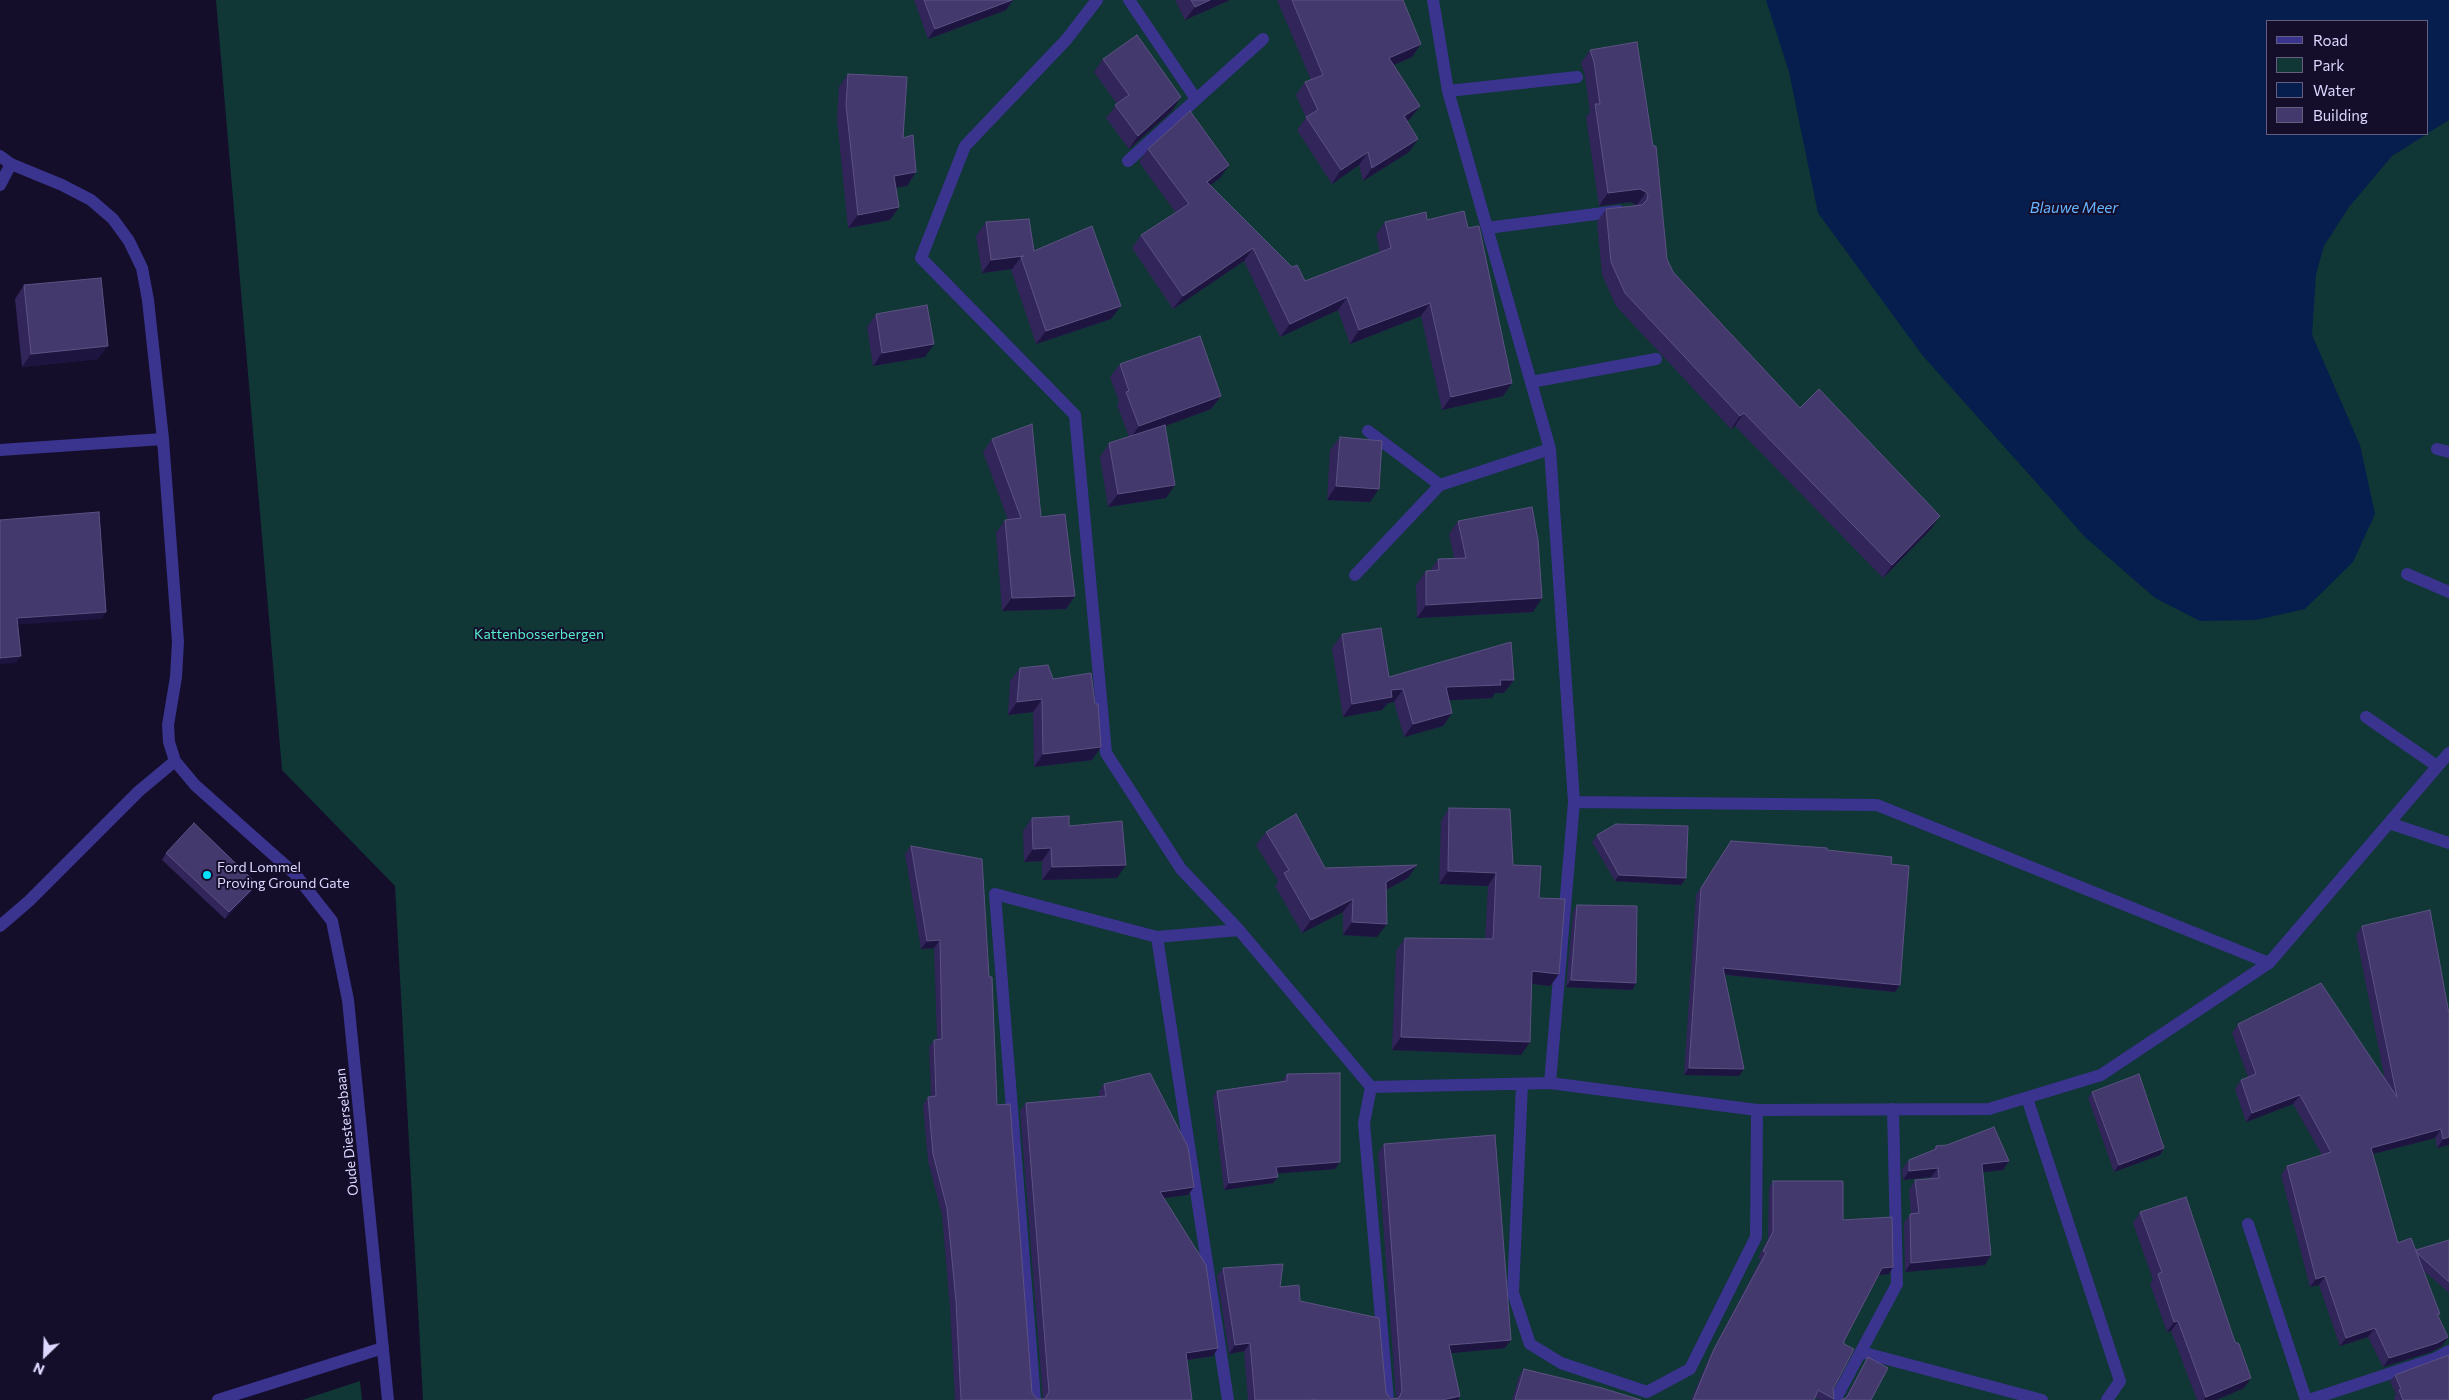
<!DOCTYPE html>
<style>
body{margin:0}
#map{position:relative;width:2449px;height:1400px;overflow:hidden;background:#140e2b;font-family:Commissioner,sans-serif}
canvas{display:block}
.legend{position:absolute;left:2266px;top:20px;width:162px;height:115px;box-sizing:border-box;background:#140e2b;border:1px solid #645f80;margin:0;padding:6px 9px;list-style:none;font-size:15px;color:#ddd8ff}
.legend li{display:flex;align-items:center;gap:10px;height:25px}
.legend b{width:25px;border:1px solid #645f80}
.north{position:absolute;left:20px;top:1330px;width:50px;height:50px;-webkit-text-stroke:4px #140e2b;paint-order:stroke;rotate:204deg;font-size:14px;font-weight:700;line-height:20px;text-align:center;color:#ddd8ff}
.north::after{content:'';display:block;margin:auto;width:18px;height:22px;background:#ddd8ff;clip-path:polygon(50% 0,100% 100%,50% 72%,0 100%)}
</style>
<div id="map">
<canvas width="2449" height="1400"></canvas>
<ul class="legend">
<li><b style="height:6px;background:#3a348f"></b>Road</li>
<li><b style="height:14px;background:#103635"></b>Park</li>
<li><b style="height:14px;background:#051e4d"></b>Water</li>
<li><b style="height:14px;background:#43396c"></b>Building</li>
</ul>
<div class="north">N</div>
</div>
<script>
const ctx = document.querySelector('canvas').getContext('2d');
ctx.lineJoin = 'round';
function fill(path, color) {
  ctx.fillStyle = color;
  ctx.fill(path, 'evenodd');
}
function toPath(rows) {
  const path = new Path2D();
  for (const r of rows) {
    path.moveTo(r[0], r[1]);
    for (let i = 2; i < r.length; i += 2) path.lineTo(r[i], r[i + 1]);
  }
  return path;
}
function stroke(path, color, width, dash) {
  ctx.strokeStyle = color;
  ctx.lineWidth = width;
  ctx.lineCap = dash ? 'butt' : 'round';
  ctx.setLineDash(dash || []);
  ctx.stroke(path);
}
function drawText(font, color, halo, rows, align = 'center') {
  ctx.font = font + ' Commissioner,sans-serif';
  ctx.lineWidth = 4;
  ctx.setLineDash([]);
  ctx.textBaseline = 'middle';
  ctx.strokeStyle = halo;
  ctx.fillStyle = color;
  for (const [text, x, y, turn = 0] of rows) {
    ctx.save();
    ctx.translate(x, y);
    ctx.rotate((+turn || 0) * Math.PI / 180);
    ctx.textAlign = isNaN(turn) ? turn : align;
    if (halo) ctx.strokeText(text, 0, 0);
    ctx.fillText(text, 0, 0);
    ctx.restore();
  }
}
fill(toPath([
 [216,0,2449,0,2449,1400,423,1400,395,886,282,770],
 [2268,21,2428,21,2428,134,2268,134],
 [360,1381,362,1400,302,1400]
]), '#103635');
fill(toPath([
 [1766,0,2449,0,2449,120,2428,133,2428,21,2268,21,2268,134,2427,134,2392,156,2349,207,2324,246,2316,274,2312,335,2360,445,2375,514,2353,562,2305,609,2256,620,2200,621,2155,598,2085,537,1923,356,1818,213,1789,72]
]), '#051e4d');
stroke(toPath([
 [1097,0,1066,40,965,146,921,258,1075,415,1106,753,1181,869,1239,930,1371,1087],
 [1129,0,1196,99],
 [1433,0,1448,91,1550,449,1574,802,1550,1083],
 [1448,91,1577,77],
 [0,156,11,164,62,185,91,200,113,219,129,241,142,268,148,300,163,439,178,642,176,677,168,725,169,742,175,761,139,791,29,901,0,926],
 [1128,161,1263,39],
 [0,185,11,164],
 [1487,228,1619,211],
 [1531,382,1656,359],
 [1368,431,1440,485],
 [2437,449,2449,452],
 [0,450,163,439],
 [2407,574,2449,592],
 [1355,575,1440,485,1550,449],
 [2366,717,2437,766],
 [175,761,195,785,295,874],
 [1574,802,1877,805,2269,963],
 [2389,823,2449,843],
 [1522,1084,1513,1293,1530,1344,1561,1363,1647,1392,1690,1369,1756,1237,1757,1110],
 [1371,1087,1550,1083,1757,1110,1989,1109,2101,1075,2269,963,2449,753],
 [1371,1087,1364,1123,1388,1400],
 [2027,1098,2120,1381,2107,1400],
 [2248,1224,2306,1400],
 [1861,1352,2042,1400],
 [218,1400,383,1348],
 [1035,1400,995,894,1157,937],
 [1228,1400,1157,937,1239,930],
 [1835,1400,1897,1284,1893,1109],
 [2309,1400,2434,1359,2449,1351]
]), '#3a348f', 12);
stroke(toPath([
 [295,874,332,921,348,1000,388,1400]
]), '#3a348f', 12);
fill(toPath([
 [914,0,1013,0,1006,10,928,39],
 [1175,0,1230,0,1185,20],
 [1277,0,1403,0,1412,57,1394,65,1420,106,1410,119,1407,121,1409,152,1363,181,1359,165,1332,184,1297,130,1306,118,1296,95,1305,82,1311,80],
 [1637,42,1667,259,1673,272,1800,408,1931,529,1883,578,1735,426,1731,429,1616,306,1602,275,1597,222,1606,209,1637,205,1630,202,1599,206,1586,117,1590,112,1585,76,1581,63,1590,50],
 [1103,59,1172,111,1129,149,1106,118,1117,104,1094,72],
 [848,74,903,138,916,172,907,186,896,187,899,207,890,220,848,228,837,119,839,87],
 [1148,149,1220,178,1210,185,1305,281,1380,252,1376,235,1385,222,1427,220,1468,228,1512,383,1503,396,1442,410,1421,316,1350,344,1338,310,1280,337,1244,261,1173,309,1132,248,1141,235,1176,213,1139,162],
 [986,222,1034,251,1111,319,1036,344,1011,270,1012,269,982,273,976,236],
 [24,285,98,359,22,367,15,299],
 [876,314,925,357,873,366,867,327],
 [1120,364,1221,396,1211,409,1165,426,1166,498,1108,507,1100,457,1109,443,1129,437,1117,405,1119,402,1110,377],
 [1340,437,1370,502,1327,500,1330,450],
 [992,439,1041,517,1075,596,1066,609,1002,611,996,533,1005,520,1008,520,983,452],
 [1458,521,1533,612,1417,618,1416,585,1426,571,1430,571,1438,559,1454,558,1449,534],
 [1342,634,1389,677,1514,680,1504,693,1495,693,1492,698,1449,700,1452,713,1443,726,1404,737,1394,702,1388,703,1382,710,1343,717,1332,648],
 [1020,668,1053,679,1092,760,1034,767,1033,712,1008,715,1010,681],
 [1449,808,1513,865,1539,898,1559,974,1550,986,1532,984,1521,1055,1392,1050,1396,951,1405,938,1485,939,1488,886,1439,884,1441,821],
 [1032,818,1069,826,1117,878,1042,880,1042,861,1024,862,1023,831],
 [1266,832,1325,868,1417,865,1408,878,1386,890,1377,937,1343,935,1343,912,1302,933,1275,886,1278,881,1256,845],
 [1597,835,1686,878,1681,885,1615,881,1592,842],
 [911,846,997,1105,1032,1393,1037,1399,1043,1399,1020,1111,1026,1103,1099,1097,1099,1092,1104,1084,1188,1195,1164,1198,1213,1356,1187,1360,1192,1400,955,1400,950,1308,942,1215,928,1161,923,1105,928,1097,931,1097,929,1047,934,1040,937,1039,934,948,921,949,905,854],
 [1727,847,1827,850,1891,864,1900,985,1895,992,1725,975,1739,1076,1684,1075,1696,895],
 [166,853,257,884,252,891,225,919,162,860],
 [1577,905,1636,983,1632,990,1566,987,1573,912],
 [2362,926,2449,1145,2437,1148,2435,1138,2373,1154,2398,1243,2416,1250,2449,1240,2449,1293,2423,1270,2440,1314,2438,1316,2448,1337,2442,1346,2431,1352,2383,1367,2368,1337,2340,1346,2319,1285,2310,1287,2281,1175,2287,1166,2322,1155,2293,1104,2246,1122,2235,1089,2241,1080,2248,1077,2232,1033,2238,1024,2385,1080,2356,935],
 [1287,1074,1335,1169,1277,1173,1273,1183,1224,1190,1213,1097,1217,1091,1282,1081],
 [2092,1092,2164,1148,2160,1155,2114,1172,2088,1098],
 [1384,1144,1511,1340,1505,1348,1451,1353,1460,1396,1458,1400,1248,1400,1244,1351,1229,1354,1217,1276,1223,1268,1280,1287,1300,1301,1391,1399,1396,1398,1378,1153],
 [1936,1146,2009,1161,2003,1170,1983,1172,1985,1265,1905,1272,1904,1223,1910,1214,1911,1214,1909,1190,1915,1180,1931,1179,1931,1177,1903,1180,1902,1169,1909,1160,1933,1150],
 [1773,1181,1843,1220,1889,1274,1879,1275,1844,1341,1833,1389,1834,1399,1833,1400,1819,1400,1815,1398,1814,1400,1691,1400,1710,1356,1761,1259,1758,1258,1768,1239,1769,1188],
 [2140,1212,2244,1388,2216,1400,2197,1400,2171,1331,2167,1332,2150,1284,2153,1280,2133,1223],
 [1868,1357,1871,1400,1845,1398,1864,1364],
 [1524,1369,1641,1400,1512,1400,1519,1376],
 [2395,1375,2449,1400,2395,1400,2394,1397,2396,1394,2390,1382]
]), '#31255a');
fill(toPath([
 [1013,0,1006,10,928,39,935,29],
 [1210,0,1230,0,1185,20,1195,7],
 [1421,44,1412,57,1380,71,1389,58],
 [1181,97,1172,111,1129,149,1138,136],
 [1420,106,1410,119,1395,129,1404,116],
 [1418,139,1409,152,1363,181,1372,168],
 [1368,152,1359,165,1332,184,1341,170],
 [1229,165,1220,178,1197,195,1207,182],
 [916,172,907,186,885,189,894,176],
 [1640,189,1646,192,1637,205,1630,202,1599,206,1608,193],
 [899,207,890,220,848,228,858,215],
 [1253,248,1244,261,1173,309,1183,296],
 [1024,256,1021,257,1012,269,982,273,991,260],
 [1347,297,1338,310,1280,337,1290,324],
 [1430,303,1421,316,1350,344,1359,330],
 [1121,306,1111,319,1036,344,1046,331],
 [934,344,925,357,873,366,882,353],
 [108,346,98,359,22,367,31,354],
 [1512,383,1503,396,1442,410,1451,397],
 [1221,396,1211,409,1130,439,1139,426],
 [1744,413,1735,426,1731,429,1740,416],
 [1175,485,1166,498,1108,507,1118,494],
 [1336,486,1379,489,1370,502,1327,500],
 [1940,516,1931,529,1883,578,1892,565],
 [1075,596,1066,609,1002,611,1012,598],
 [1542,598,1533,612,1417,618,1426,605],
 [106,612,102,619,13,625,17,618],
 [21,656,16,663,0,664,0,658],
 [1500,680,1514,680,1504,693,1495,693,1492,698,1436,701,1446,687],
 [1403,689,1394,702,1388,703,1382,710,1343,717,1352,704,1391,690],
 [1042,699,1033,712,1008,715,1017,702],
 [1452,713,1443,726,1404,737,1413,724],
 [1101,747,1092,760,1034,767,1043,754],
 [1051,848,1042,861,1024,862,1033,849],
 [1126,865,1117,878,1042,880,1052,867],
 [1417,865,1408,878,1376,895,1386,882],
 [1448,871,1496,873,1488,886,1439,884],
 [1619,875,1686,878,1681,885,1615,881],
 [257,884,252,891,225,919,229,912],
 [1353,899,1343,912,1302,933,1311,920],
 [1352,922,1387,924,1377,937,1343,935],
 [940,940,934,948,921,949,927,941],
 [1723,968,1900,985,1895,992,1719,974],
 [1532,971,1559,974,1550,986,1524,983],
 [1571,980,1636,983,1632,990,1566,987],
 [1401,1037,1530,1042,1521,1055,1392,1050],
 [1689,1068,1744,1069,1739,1076,1684,1075],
 [2300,1095,2293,1104,2246,1122,2252,1113],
 [2441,1129,2435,1138,2365,1156,2371,1148],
 [2449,1137,2449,1145,2437,1148,2443,1139],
 [2164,1148,2160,1155,2114,1172,2119,1165],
 [2009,1161,2003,1170,1976,1173,1982,1164],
 [1340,1162,1335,1169,1272,1174,1276,1167],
 [1938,1168,1931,1177,1903,1180,1909,1171],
 [1278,1177,1273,1183,1224,1190,1229,1183],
 [1194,1187,1188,1195,1155,1199,1160,1192],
 [1991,1255,1985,1265,1905,1272,1911,1263],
 [1893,1267,1889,1274,1878,1275,1882,1268],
 [2325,1276,2319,1285,2310,1287,2316,1279],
 [2178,1321,2171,1331,2167,1332,2174,1322],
 [2375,1328,2368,1337,2340,1346,2346,1338],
 [2448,1337,2442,1346,2431,1352,2383,1367,2389,1358],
 [1511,1340,1505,1348,1443,1354,1449,1345],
 [1250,1343,1244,1351,1229,1354,1235,1345],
 [1218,1348,1213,1356,1180,1361,1186,1353],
 [2251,1378,2244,1388,2216,1400,2204,1400,2206,1397],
 [1460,1396,1458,1400,1442,1400]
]), '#1e1440');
const building = toPath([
 [924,0,1012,0,935,29,924,0],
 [1191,0,1210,0,1195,7,1191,0],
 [1292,0,1403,0,1421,44,1389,58,1420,106,1404,116,1418,139,1372,168,1368,152,1341,170,1306,117,1318,110,1305,82,1323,75,1292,0],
 [1137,35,1181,97,1138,136,1115,105,1129,95,1103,59,1137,35],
 [1637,42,1653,146,1656,146,1667,259,1673,272,1800,408,1819,389,1940,516,1892,565,1744,413,1740,416,1625,293,1611,262,1606,209,1642,205,1647,200,1648,195,1646,192,1640,189,1608,193,1595,104,1600,104,1594,62,1590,50,1637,42],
 [848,74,907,77,903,138,913,135,916,172,894,176,899,207,858,215,846,105,848,74],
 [1190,111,1229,165,1207,182,1292,267,1297,265,1305,281,1391,248,1385,222,1426,212,1427,220,1464,211,1468,228,1479,226,1512,383,1451,397,1430,303,1359,330,1347,297,1290,324,1253,248,1183,296,1141,235,1189,204,1148,149,1190,111],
 [1029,219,1034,251,1092,226,1121,306,1046,331,1021,257,1024,256,991,260,986,222,1029,219],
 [101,278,108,346,31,354,24,285,101,278],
 [927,305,934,344,882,353,876,314,927,305],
 [1200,336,1221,396,1139,426,1126,392,1129,391,1120,364,1200,336],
 [1032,424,1041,517,1065,514,1075,596,1012,598,1005,520,1021,518,992,439,1032,424],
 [1165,425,1175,485,1118,494,1109,443,1165,425],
 [1340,437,1382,441,1379,489,1336,486,1340,437],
 [1532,507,1538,540,1542,598,1426,605,1426,571,1439,570,1438,559,1466,558,1458,521,1532,507],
 [99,512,106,612,17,618,21,656,0,658,0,520,99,512],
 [1381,628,1389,677,1511,642,1514,680,1500,680,1501,685,1446,687,1452,713,1413,724,1403,689,1391,690,1392,697,1352,704,1342,634,1381,628],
 [1048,665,1053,679,1091,673,1095,704,1098,704,1101,747,1043,754,1042,699,1017,702,1020,668,1048,665],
 [1449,808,1510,809,1513,865,1541,866,1539,898,1565,899,1559,974,1532,971,1530,1042,1401,1037,1405,938,1493,939,1496,873,1448,871,1449,808],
 [1296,814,1325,868,1417,865,1386,882,1387,924,1352,922,1353,899,1311,920,1284,873,1289,870,1266,832,1296,814],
 [1069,816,1069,826,1122,821,1126,865,1052,867,1051,848,1033,849,1032,818,1069,816],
 [194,823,257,884,229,912,166,853,194,823],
 [1616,824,1688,826,1686,878,1619,875,1597,835,1616,824],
 [1731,841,1827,848,1827,850,1892,857,1891,864,1909,866,1900,985,1723,968,1744,1069,1689,1068,1701,888,1731,841],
 [911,846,982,859,989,977,992,977,997,1105,1010,1104,1032,1393,1037,1399,1045,1399,1049,1392,1026,1103,1106,1096,1104,1084,1150,1073,1188,1147,1194,1187,1160,1192,1206,1265,1218,1348,1186,1353,1192,1400,961,1400,956,1301,947,1208,933,1154,928,1097,936,1096,934,1040,942,1039,940,940,927,941,911,846],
 [1577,905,1637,906,1636,983,1571,980,1577,905],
 [2430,910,2449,1014,2449,1137,2443,1139,2441,1129,2371,1148,2398,1243,2411,1238,2440,1314,2437,1314,2448,1337,2437,1343,2389,1358,2375,1328,2346,1338,2325,1276,2316,1279,2287,1166,2331,1152,2300,1095,2252,1113,2241,1080,2256,1074,2238,1024,2321,983,2397,1097,2362,926,2430,910],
 [1340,1073,1340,1162,1276,1167,1278,1177,1229,1183,1217,1091,1287,1081,1287,1074,1340,1073],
 [2139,1074,2164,1148,2119,1165,2092,1092,2139,1074],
 [1994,1127,2009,1161,1982,1164,1991,1255,1911,1263,1910,1214,1919,1213,1915,1180,1939,1178,1938,1168,1909,1171,1909,1160,1936,1149,1936,1146,1947,1145,1994,1127],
 [1495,1135,1511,1340,1449,1345,1460,1396,1442,1400,1317,1400,1317,1399,1309,1400,1255,1400,1250,1343,1235,1345,1223,1268,1283,1264,1280,1287,1299,1285,1300,1301,1379,1318,1386,1393,1391,1399,1399,1398,1402,1391,1384,1144,1495,1135],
 [1773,1181,1843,1181,1843,1220,1892,1217,1893,1267,1882,1268,1844,1341,1844,1344,1854,1349,1833,1389,1834,1399,1818,1390,1814,1400,1693,1400,1714,1349,1766,1253,1763,1251,1773,1232,1773,1181],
 [2186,1197,2235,1342,2239,1344,2251,1378,2206,1397,2178,1321,2174,1322,2158,1274,2162,1272,2140,1212,2186,1197],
 [2449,1240,2449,1282,2417,1253,2416,1250,2449,1240],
 [2449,1355,2449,1400,2403,1400,2399,1390,2401,1389,2395,1375,2449,1355],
 [1868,1357,1888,1368,1871,1400,1841,1400,1847,1397,1868,1357],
 [1524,1369,1602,1388,1641,1400,1515,1400,1524,1369]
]);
fill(building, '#43396c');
stroke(building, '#5c5283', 1);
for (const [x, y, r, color] of [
 [207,875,5,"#04e1ff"]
]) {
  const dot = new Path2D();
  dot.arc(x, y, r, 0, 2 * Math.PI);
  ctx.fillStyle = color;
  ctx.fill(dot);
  stroke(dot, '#140e2b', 2);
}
drawText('14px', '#57ecca', '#140e2b', [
 ["Kattenbosserbergen",539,634]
]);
drawText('14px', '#ddd8ff', '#140e2b', [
 ["Ford Lommel",217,867],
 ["Proving Ground Gate",217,883]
], 'left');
drawText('14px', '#ddd8ff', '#140e2b', [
 ["Oude Diestersebaan",347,1132,-96]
]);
drawText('italic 15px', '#66b5ff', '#140e2b', [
 ["Blauwe Meer",2074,208]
]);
</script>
